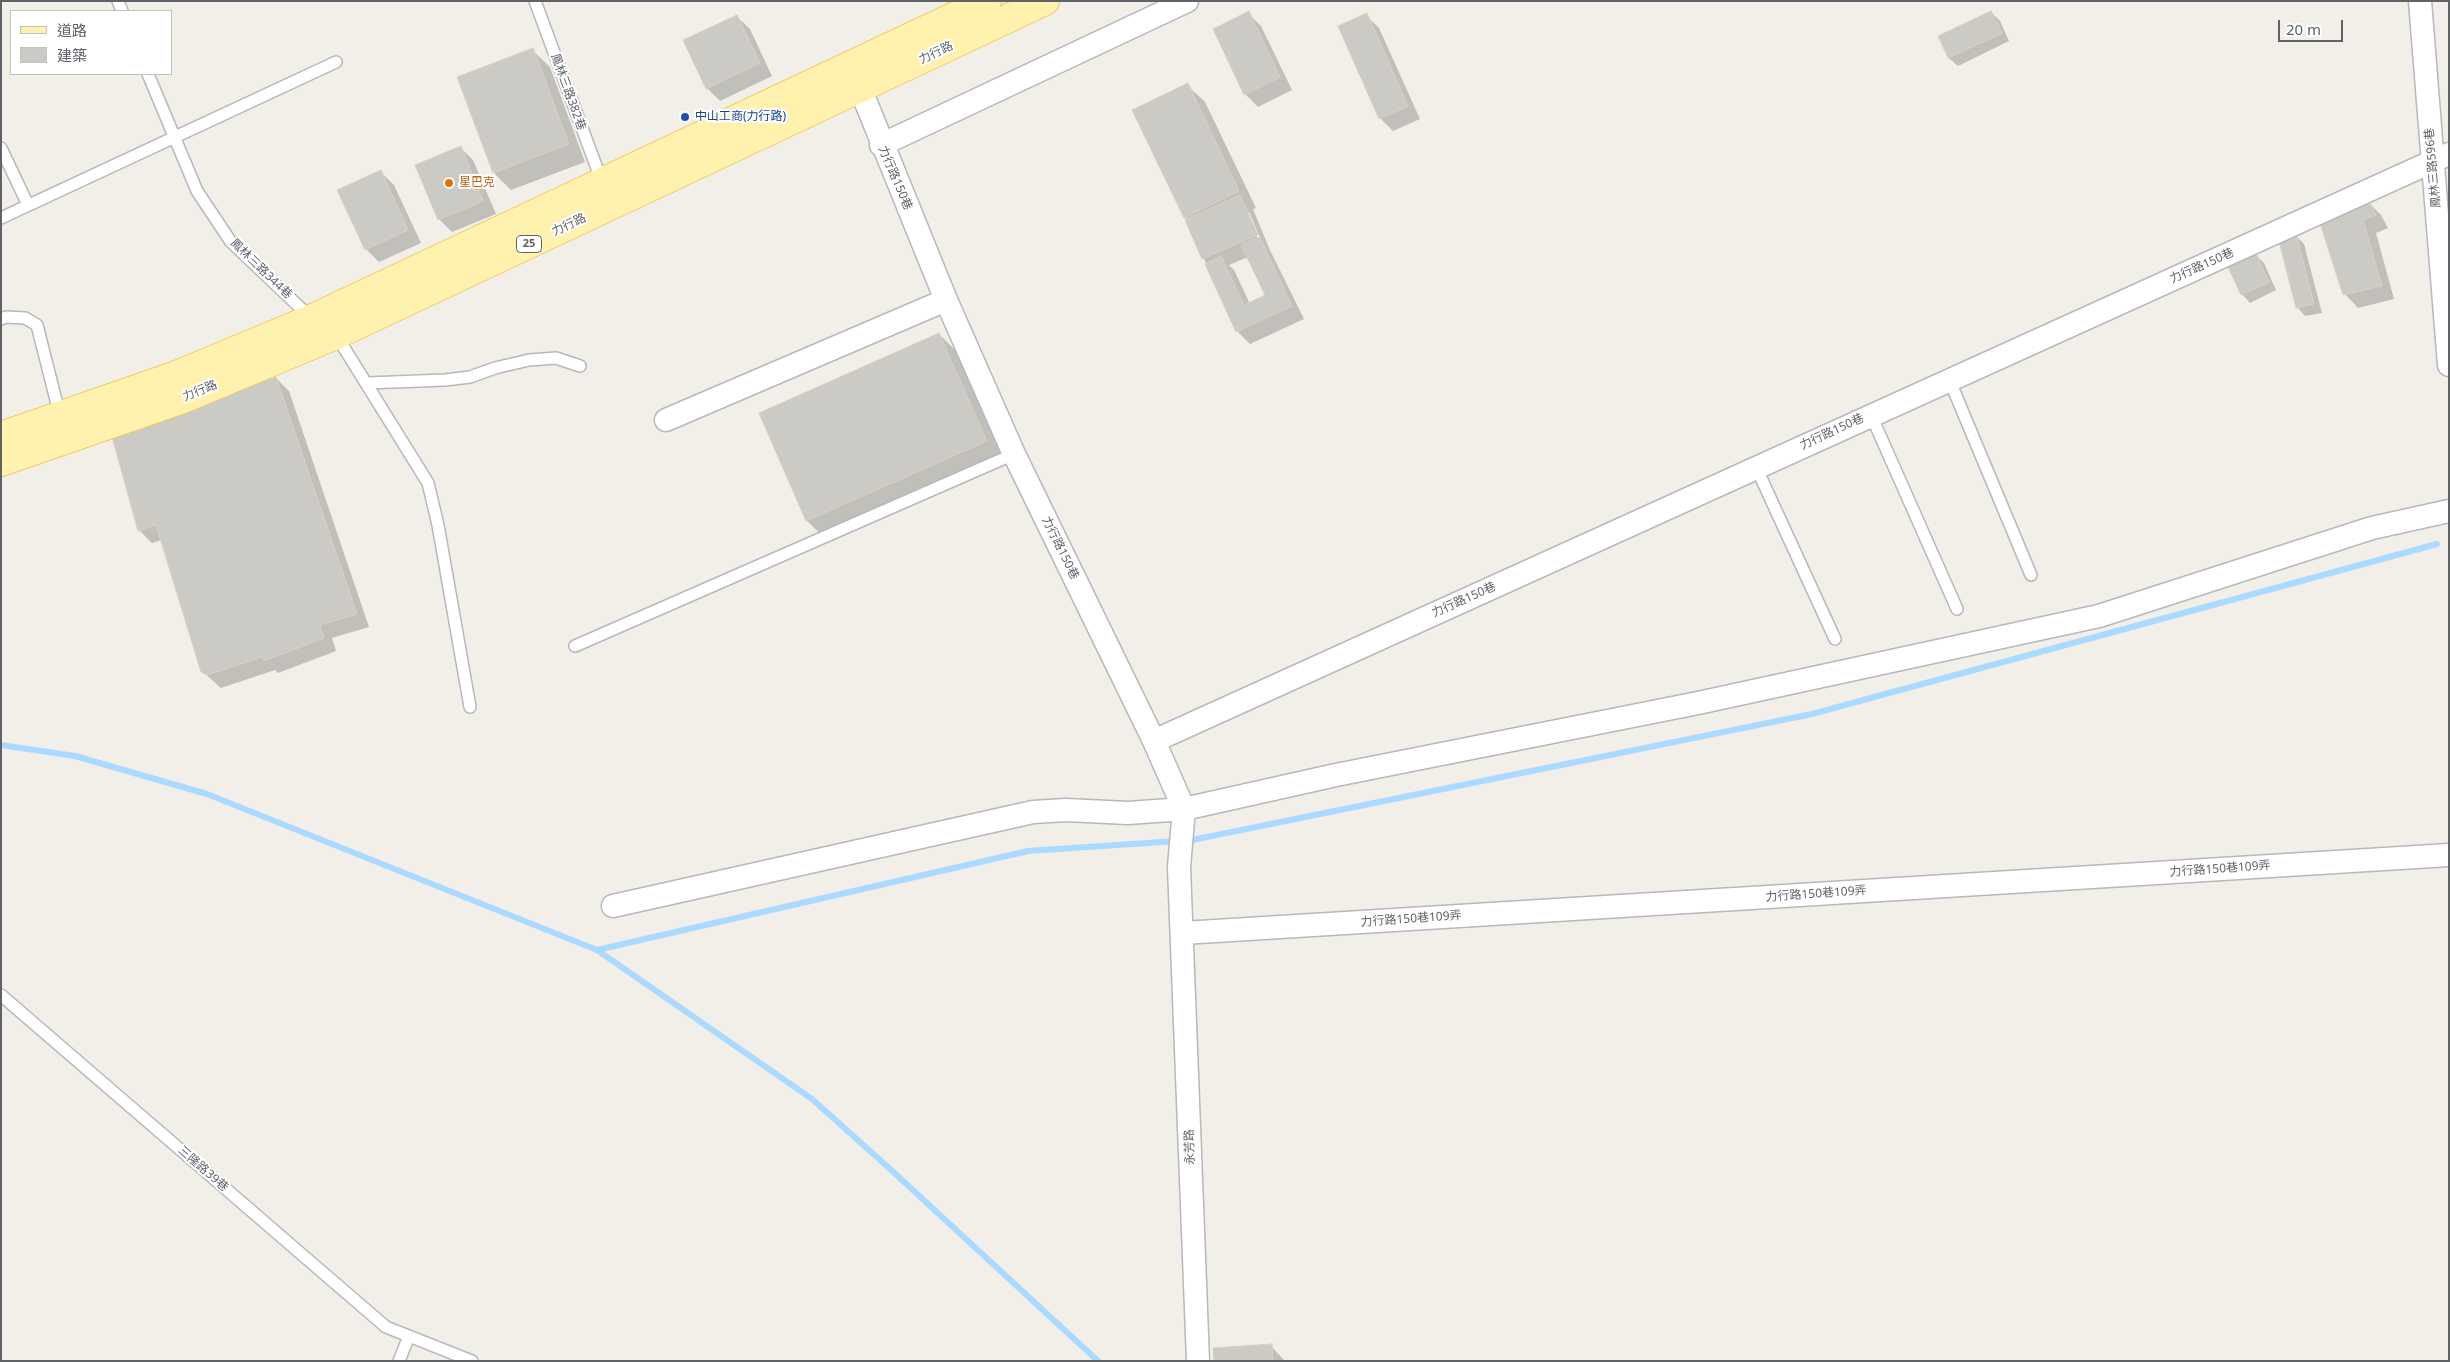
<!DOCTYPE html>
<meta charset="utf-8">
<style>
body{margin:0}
#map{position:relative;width:2450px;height:1362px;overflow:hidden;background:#f1efe8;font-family:"Noto Sans","Noto Sans TC",sans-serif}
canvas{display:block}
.frame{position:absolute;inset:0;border:2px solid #5f6368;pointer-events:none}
.legend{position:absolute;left:10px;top:10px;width:162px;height:65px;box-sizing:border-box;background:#fff;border:1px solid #bfc1c3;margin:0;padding:6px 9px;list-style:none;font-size:15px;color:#5f6368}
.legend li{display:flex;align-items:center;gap:10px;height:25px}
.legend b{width:25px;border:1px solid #bfc1c3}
.scale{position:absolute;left:2278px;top:20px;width:65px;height:22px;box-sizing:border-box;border:2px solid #5f6368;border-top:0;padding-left:6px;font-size:15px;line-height:18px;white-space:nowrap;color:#5f6368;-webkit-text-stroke:4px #fff;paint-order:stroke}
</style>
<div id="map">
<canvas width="2450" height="1362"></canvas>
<div class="frame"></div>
<ul class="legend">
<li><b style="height:6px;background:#fff2af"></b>道路</li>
<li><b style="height:14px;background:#cccac5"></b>建築</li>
</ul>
<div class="scale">20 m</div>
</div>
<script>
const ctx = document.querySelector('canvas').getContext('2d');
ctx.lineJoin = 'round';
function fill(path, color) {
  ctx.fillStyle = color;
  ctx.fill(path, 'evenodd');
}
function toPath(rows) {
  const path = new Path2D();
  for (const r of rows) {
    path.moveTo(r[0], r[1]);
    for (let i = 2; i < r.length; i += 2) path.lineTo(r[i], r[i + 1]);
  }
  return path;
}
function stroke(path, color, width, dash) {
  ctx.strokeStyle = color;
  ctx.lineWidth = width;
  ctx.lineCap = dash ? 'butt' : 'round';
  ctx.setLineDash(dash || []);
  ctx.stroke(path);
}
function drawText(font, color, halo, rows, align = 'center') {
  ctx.font = font + ' "Noto Sans","Noto Sans TC",sans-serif';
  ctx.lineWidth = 4;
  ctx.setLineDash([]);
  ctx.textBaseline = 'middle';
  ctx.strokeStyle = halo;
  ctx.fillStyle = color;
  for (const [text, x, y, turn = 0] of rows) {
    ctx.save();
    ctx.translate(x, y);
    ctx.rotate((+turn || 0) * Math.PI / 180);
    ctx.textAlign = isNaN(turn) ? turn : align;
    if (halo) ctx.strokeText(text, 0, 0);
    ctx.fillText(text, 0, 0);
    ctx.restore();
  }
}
fill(toPath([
 [1991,12,2000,21,2009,41,1958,66,1949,58,1940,37],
 [1248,13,1261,26,1292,90,1258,107,1245,94],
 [1366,15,1379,28,1420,119,1393,131,1380,118],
 [736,16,750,29,772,76,720,101,707,88],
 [532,50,550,67,585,162,511,190,494,173],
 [1187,85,1205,102,1256,208,1253,209,1269,248,1304,319,1250,344,1237,331,1185,217],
 [1246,212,1249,212,1261,240,1259,241],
 [1248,257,1266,296,1250,304,1234,270,1229,265],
 [460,147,473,160,496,214,452,232,439,219],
 [381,172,394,185,421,243,379,262,366,249],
 [2368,202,2381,215,2388,228,2376,233,2394,299,2358,308,2345,294,2322,224],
 [2296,236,2304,244,2322,313,2305,316,2297,307],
 [2255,254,2264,263,2276,290,2250,303,2242,294],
 [939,334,957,352,1003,459,825,538,807,521,760,414],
 [276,378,289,391,369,627,332,638,336,651,278,673,275,670,221,688,202,671,162,540,152,543,139,530],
 [1271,1346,1285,1361,1215,1361]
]), '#0003');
stroke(toPath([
 [1,745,75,756,207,794,597,950,812,1099,889,1168,1098,1361],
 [597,950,1028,851,1192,840,1812,714,2437,544]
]), '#aadaff', 6);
const building = toPath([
 [1249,11,1280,77,1244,95,1213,29,1249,11],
 [1991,11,2002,33,1948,58,1938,36,1991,11],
 [1367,13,1408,106,1379,119,1338,26,1367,13],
 [737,15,760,63,706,89,683,40,737,15],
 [533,48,569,144,493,173,457,77,533,48],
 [1188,83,1239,191,1184,218,1132,110,1188,83],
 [461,146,483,201,438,220,415,165,461,146],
 [381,170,408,230,365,250,337,190,381,170],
 [1240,195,1258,235,1202,259,1185,220,1240,195],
 [2369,201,2376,215,2363,220,2382,286,2343,295,2320,223,2369,201],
 [2296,234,2314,304,2296,308,2279,241,2296,234],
 [1260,237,1292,306,1236,332,1205,264,1221,256,1244,305,1265,295,1241,245,1260,237],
 [2256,253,2269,282,2241,295,2227,265,2256,253],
 [939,333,987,441,806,521,759,413,939,333],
 [276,377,357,614,320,625,324,638,264,661,263,657,207,675,201,672,156,525,138,531,111,433,276,377],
 [1272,1344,1273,1361,1214,1361,1213,1348,1272,1344]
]);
fill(building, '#cccac5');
stroke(building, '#d6d1c6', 1);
const lane = toPath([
 [118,1,122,11],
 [535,1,602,182],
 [148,74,197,191,231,242,311,318],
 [1,148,28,205],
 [1,218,336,62],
 [1,319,6,317,25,318,37,325,60,416],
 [336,335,428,483,438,525,470,707],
 [1949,379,2031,575],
 [367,383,445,380,470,377,495,368,529,360,556,358,580,366],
 [1871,415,1957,609],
 [1756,467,1835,639],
 [575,646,1014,454],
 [1,995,386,1327,472,1361],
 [399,1361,409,1336]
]);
const street = toPath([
 [2420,1,2449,365],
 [854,73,946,300,1014,454,1154,741,2449,154],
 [881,145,1187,1],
 [666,420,946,300],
 [1154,741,1184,809,1179,867,1198,1361],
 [613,906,1033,812,1066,810,1128,813,1184,809,1336,775,1698,703,2099,616,2372,528,2449,511],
 [1183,933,2449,855]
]);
const primary = toPath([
 [1,436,174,376,311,319,987,1],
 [1,462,183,399,336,335,1045,1]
]);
stroke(lane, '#b5b8bc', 14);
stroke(street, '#b5b8bc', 25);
stroke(primary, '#f2c960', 30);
stroke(lane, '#fff', 11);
stroke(street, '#fff', 22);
stroke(primary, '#fff2af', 28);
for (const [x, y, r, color] of [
 [685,117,5,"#1a4fb4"],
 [449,183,5,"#e8710a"]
]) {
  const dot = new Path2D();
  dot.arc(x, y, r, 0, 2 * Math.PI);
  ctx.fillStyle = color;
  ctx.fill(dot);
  stroke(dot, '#fff', 2);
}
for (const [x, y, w] of [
 [529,244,25]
]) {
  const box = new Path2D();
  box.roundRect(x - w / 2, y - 8.5, w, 17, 4);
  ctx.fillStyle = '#fff';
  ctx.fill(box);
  stroke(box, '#5f6368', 1);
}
drawText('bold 11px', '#5f6368', null, [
 ["25",529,244]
]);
drawText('12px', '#5f6368', '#fff', [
 ["力行路",936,53,-25],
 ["鳳林三路382巷",568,92,70],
 ["鳳林三路596巷",2433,168,-95],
 ["力行路150巷",895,178,67],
 ["力行路",569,225,-25],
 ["力行路150巷",2202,266,-24],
 ["鳳林三路344巷",261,269,44],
 ["力行路",200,391,-22],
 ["力行路150巷",1832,432,-25],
 ["力行路150巷",1060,548,64],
 ["力行路150巷",1464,600,-24],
 ["力行路150巷109弄",2220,869,-4],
 ["力行路150巷109弄",1816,894,-4],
 ["力行路150巷109弄",1411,919,-4],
 ["永芳路",1190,1147,-92],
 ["三隆路39巷",203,1169,41]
]);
drawText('12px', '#164399', '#fff', [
 ["中山工商(力行路)",695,117]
], 'left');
drawText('12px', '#c56008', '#fff', [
 ["星巴克",459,183]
], 'left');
</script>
